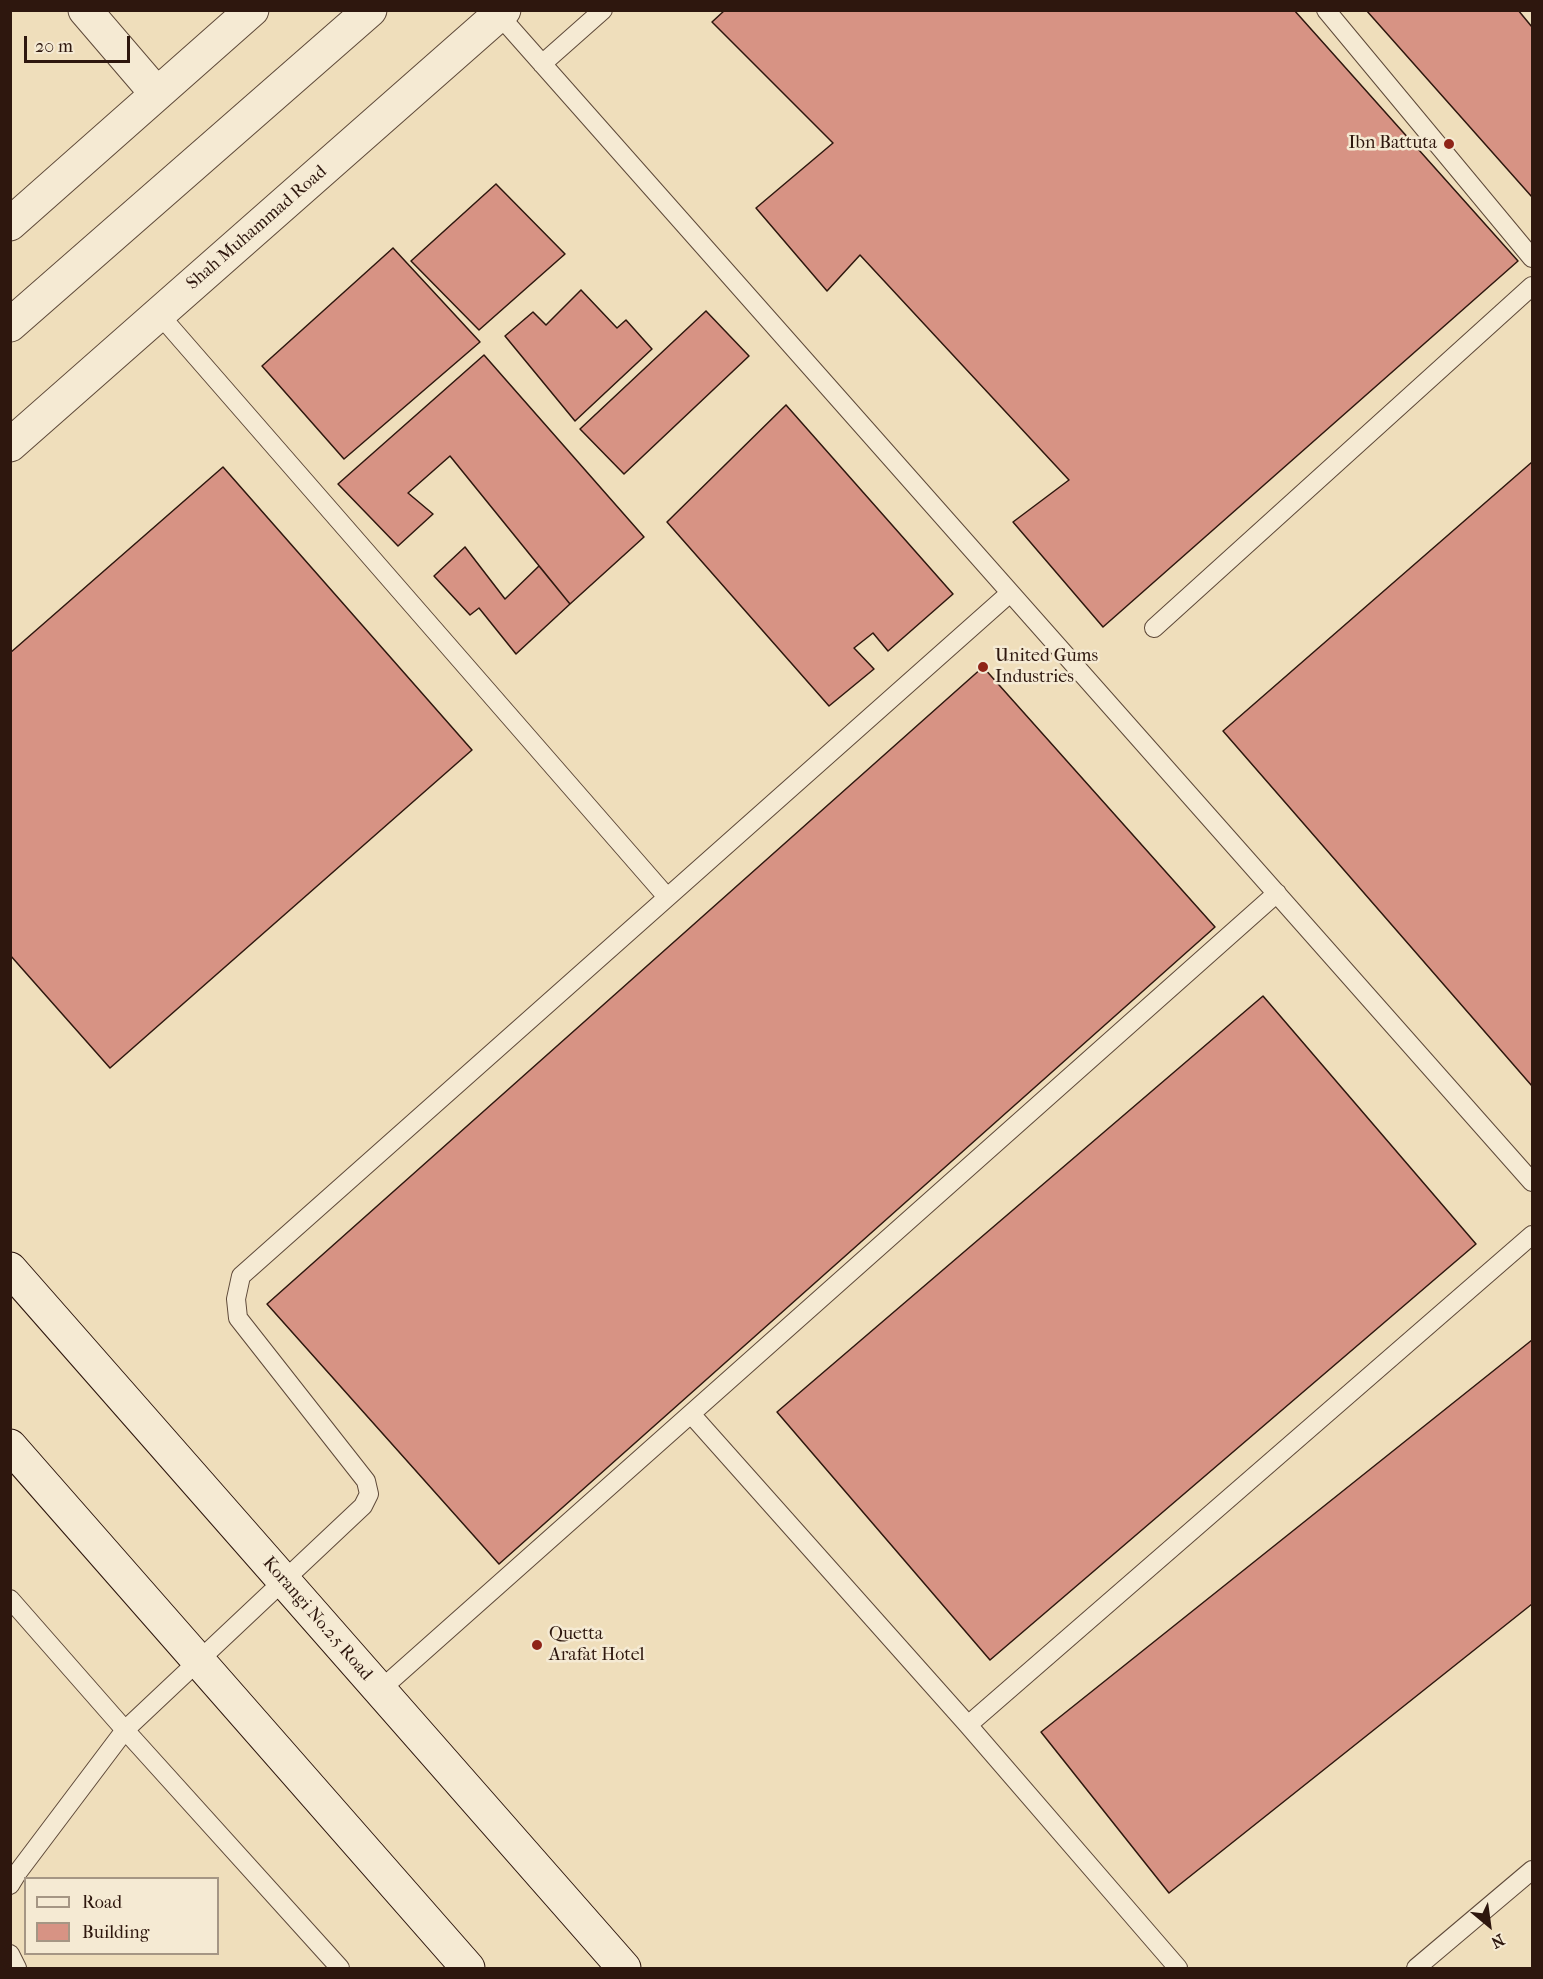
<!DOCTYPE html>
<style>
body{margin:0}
#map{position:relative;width:1543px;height:1979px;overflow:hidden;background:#efdebb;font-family:"IM FELL French Canon",serif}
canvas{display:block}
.frame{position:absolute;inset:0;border:12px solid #2e170e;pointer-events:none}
.legend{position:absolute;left:24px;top:1877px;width:195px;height:78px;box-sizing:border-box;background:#f5ead3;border:2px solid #a59684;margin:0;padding:8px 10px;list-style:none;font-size:18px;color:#2e170e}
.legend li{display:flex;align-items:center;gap:12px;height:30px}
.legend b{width:30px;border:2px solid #a59684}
.north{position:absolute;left:1459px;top:1895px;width:60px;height:60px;-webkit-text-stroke:4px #f5ead3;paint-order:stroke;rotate:151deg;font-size:16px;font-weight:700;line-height:24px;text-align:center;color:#2e170e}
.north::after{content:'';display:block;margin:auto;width:21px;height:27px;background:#2e170e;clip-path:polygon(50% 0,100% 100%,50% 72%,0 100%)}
.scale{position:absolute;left:24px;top:36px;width:106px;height:27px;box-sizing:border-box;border:3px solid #2e170e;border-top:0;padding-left:8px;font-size:18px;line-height:21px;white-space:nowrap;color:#2e170e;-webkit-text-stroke:4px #f5ead3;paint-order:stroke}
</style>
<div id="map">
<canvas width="1543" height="1979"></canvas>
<div class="frame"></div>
<ul class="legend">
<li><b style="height:8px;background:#f5ead3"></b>Road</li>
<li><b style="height:16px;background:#d79384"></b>Building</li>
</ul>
<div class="north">N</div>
<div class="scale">20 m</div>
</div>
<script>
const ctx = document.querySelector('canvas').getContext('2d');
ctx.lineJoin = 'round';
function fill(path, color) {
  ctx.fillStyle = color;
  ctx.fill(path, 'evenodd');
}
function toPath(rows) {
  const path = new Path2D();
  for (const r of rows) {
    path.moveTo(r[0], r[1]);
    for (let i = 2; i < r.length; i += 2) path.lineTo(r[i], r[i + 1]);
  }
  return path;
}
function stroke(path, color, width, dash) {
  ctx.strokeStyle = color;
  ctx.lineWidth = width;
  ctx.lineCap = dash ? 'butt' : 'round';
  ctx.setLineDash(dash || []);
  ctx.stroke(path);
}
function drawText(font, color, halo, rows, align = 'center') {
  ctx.font = font + ' "IM FELL French Canon",serif';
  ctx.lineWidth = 5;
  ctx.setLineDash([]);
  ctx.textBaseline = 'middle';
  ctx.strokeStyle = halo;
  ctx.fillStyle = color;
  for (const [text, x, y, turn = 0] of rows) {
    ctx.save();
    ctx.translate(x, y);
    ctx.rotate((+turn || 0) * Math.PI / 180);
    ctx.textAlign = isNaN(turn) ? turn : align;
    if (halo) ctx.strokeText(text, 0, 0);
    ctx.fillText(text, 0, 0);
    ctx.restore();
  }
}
const building = toPath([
 [725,10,1294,10,1518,261,1103,627,1013,522,1069,480,860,255,827,291,756,208,833,143,712,22,725,10],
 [1366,10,1518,10,1532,27,1532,197,1366,10],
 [496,184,565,254,479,330,411,261,496,184],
 [393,248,480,342,344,459,262,366,393,248],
 [581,290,617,328,626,320,652,349,575,421,505,336,533,312,546,325,581,290],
 [706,311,749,356,624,474,580,429,706,311],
 [484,355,644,537,570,604,450,456,408,493,433,514,398,546,338,484,484,355],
 [786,405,953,594,888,651,873,633,854,648,874,669,829,706,667,522,786,405],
 [1532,462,1532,1086,1223,731,1532,462],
 [223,467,472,750,110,1068,10,955,10,653,223,467],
 [465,547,505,599,539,566,570,604,516,654,479,608,470,615,434,576,465,547],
 [983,667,1215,927,499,1564,267,1304,983,667],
 [1263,996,1476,1244,990,1660,777,1412,1263,996],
 [1532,1340,1532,1604,1169,1893,1041,1732,1532,1340]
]);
fill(building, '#d79384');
stroke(building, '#2e170e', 1.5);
const service = toPath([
 [1326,10,1532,258],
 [499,15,1532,1182],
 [542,64,603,10],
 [159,314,667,897],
 [1154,628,1532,286],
 [691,1414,968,1725,1178,1968],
 [10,1599,125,1730,340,1968],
 [380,1690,1277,893],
 [968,1725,1532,1235],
 [10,1885,18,1872,125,1730,363,1506,369,1494,366,1481,238,1318,236,1299,241,1276,1010,593],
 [10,1954,17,1968],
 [1416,1968,1532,1870]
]);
const minor = toPath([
 [85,10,157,94],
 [10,224,252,10]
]);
const tertiary = toPath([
 [10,325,370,10],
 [10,445,504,10]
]);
const secondary = toPath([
 [10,1269,624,1968],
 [10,1446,468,1968]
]);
stroke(service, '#5e4939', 20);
stroke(minor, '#5e4939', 35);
stroke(tertiary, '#5e4939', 35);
stroke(secondary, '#2e170e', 35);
stroke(service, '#f5ead3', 18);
stroke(minor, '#f5ead3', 33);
stroke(tertiary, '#f5ead3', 33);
stroke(secondary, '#f5ead3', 33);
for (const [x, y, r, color] of [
 [1449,144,6,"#8f2418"],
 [983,667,6,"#8f2418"],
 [537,1645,6,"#8f2418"]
]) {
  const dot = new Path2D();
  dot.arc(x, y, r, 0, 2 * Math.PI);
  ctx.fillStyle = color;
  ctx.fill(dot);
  stroke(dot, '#f5ead3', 2);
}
drawText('18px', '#2e170e', '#f5ead3', [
 ["Ibn Battuta",1437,144,"right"],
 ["United Gums",995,657],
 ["Industries",995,678],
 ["Quetta",549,1635],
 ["Arafat Hotel",549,1656]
], 'left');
drawText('18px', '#2e170e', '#f5ead3', [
 ["Shah Muhammad Road",257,228,-41],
 ["Korangi No.2.5 Road",317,1619,49]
]);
</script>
